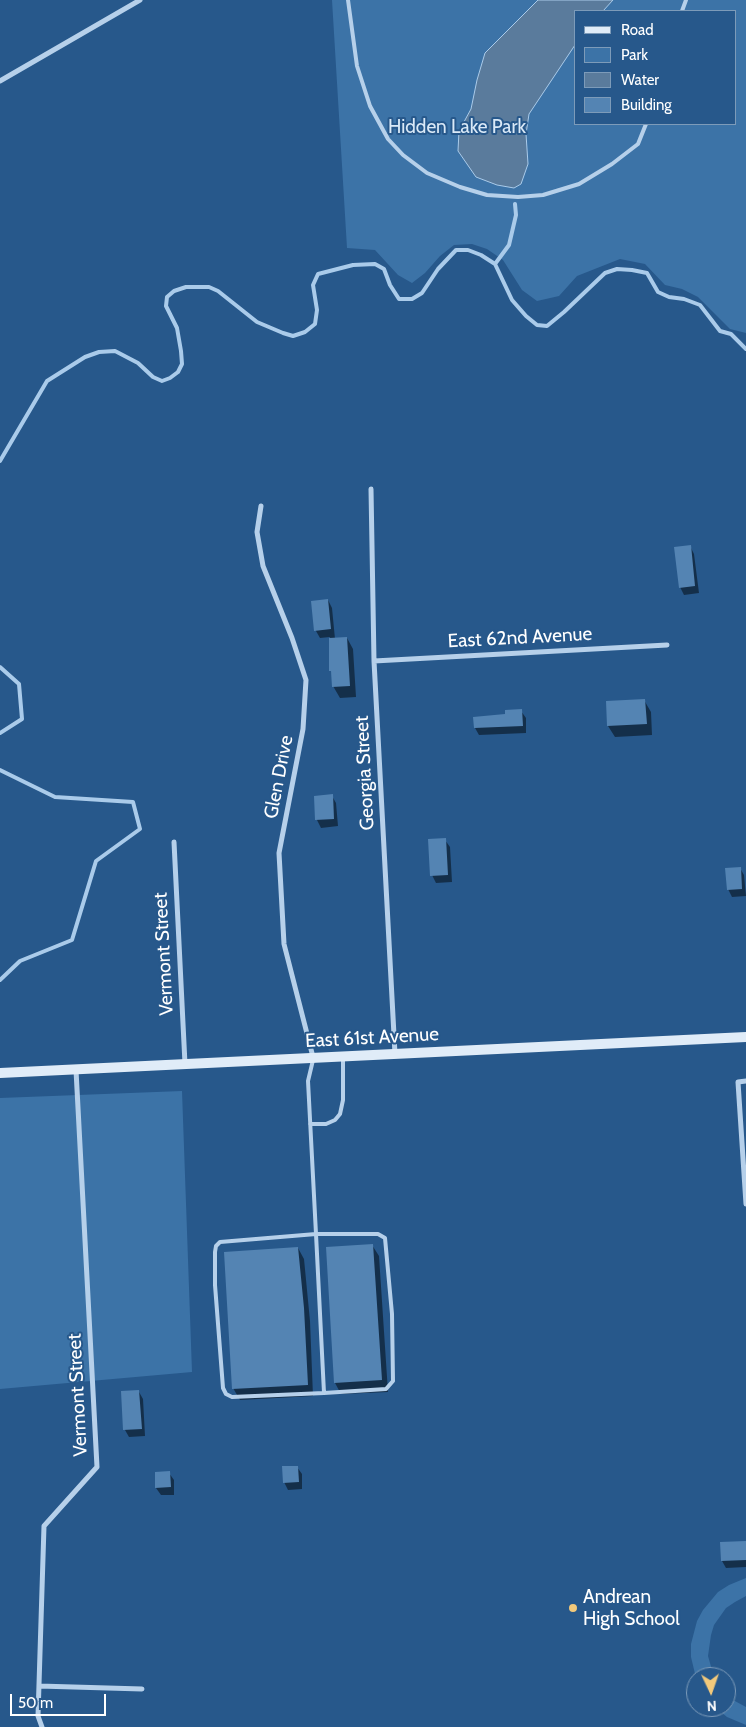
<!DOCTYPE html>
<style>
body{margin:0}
#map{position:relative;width:746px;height:1727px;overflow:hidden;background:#27588b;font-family:Cabin,sans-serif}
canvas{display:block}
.legend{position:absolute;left:574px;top:10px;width:162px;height:115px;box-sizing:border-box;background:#27588b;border:1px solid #7d9bb9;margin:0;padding:6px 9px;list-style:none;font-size:15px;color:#fff}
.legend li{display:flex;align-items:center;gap:10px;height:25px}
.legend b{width:25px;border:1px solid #7d9bb9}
.north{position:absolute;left:686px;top:1667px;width:50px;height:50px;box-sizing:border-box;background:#27588b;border:1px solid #7d9bb9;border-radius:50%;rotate:177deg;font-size:14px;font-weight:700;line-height:20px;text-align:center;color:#fff}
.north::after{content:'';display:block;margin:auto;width:18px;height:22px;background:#f2c97b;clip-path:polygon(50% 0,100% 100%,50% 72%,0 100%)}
.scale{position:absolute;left:10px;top:1694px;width:96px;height:22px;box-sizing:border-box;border:2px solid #fff;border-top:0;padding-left:6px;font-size:15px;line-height:18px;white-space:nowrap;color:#fff;-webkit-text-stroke:4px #27588b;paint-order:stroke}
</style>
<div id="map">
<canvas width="746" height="1727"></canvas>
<ul class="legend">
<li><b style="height:6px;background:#e0ecf8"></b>Road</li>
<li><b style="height:14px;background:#3c73a7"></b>Park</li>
<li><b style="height:14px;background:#5a7b9c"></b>Water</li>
<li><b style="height:14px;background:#5484b3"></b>Building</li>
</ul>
<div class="north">N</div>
<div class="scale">50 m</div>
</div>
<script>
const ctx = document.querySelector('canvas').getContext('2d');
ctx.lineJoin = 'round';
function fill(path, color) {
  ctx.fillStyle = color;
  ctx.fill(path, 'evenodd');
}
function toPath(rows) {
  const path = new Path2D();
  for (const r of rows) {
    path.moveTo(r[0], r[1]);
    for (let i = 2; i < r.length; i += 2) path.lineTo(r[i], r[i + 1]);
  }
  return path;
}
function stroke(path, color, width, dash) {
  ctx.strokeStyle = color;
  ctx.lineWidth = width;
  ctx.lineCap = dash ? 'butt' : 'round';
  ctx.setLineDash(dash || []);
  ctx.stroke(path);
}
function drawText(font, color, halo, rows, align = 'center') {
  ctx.font = font + ' Cabin,sans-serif';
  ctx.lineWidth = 4;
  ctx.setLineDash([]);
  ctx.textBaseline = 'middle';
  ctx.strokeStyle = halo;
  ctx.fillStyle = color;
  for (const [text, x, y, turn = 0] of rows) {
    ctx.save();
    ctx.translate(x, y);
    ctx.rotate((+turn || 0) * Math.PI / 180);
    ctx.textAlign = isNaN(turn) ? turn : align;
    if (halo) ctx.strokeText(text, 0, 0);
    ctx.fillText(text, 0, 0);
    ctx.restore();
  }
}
fill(toPath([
 [332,0,746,0,746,333,730,329,698,297,682,289,665,285,645,264,620,259,577,276,559,296,537,301,522,290,503,260,487,249,472,244,454,245,440,256,425,273,412,283,398,275,375,250,347,248],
 [575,11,735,11,735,124,575,124],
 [182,1091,192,1372,0,1389,0,1098],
 [746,1578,746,1596,735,1602,726,1608,714,1625,711,1635,708,1656,714,1677,696,1677,696,1678,691,1657,691,1644,697,1621,703,1610,718,1592,729,1585],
 [726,1694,733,1700,746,1707,746,1725,727,1717,715,1707,726,1707]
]), '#3c73a7');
const water = toPath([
 [538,0,613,0,603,11,575,11,575,45,529,114,526,134,528,164,521,184,514,188,497,185,476,177,458,151,459,131,471,109,477,80,485,53,538,0]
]);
fill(water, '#5a7b9c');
stroke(water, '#aacbea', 1);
fill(toPath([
 [690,546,694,554,699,593,684,595,680,587],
 [328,600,332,608,335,639,347,638,353,649,356,697,340,698,333,686,332,674,331,671,330,637,320,638,316,631,313,602],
 [644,700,651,712,652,735,615,737,608,726],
 [521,711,526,718,526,733,479,735,475,728],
 [332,796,336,803,338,826,321,828,317,820,315,797],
 [445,840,450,847,452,882,436,883,432,875],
 [740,868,744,875,746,896,732,897,728,889],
 [372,1245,379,1256,388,1392,341,1394,335,1383],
 [298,1248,304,1259,310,1321,313,1396,240,1400,233,1388],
 [139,1392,143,1399,145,1436,129,1437,125,1430],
 [297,1467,302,1474,302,1489,288,1490,284,1482],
 [169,1473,174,1480,174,1495,161,1495,156,1488],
 [746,1542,746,1567,726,1568,722,1561]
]), '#0007');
stroke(toPath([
 [495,264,509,245,516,215,515,204],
 [0,461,47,381,85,357,99,352,115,351,138,363,153,377,162,381,170,378,178,372,182,364,181,351,177,328,166,306,167,297,174,291,186,287,209,287,218,291,257,322,283,333,293,336,305,332,315,324,317,310,313,285,318,274,353,265,375,264,384,269,390,285,399,299,412,299,422,293,438,269,456,250,468,250,481,255,495,264,512,300,526,316,537,325,547,326,564,312,605,273,617,269,632,270,647,273,658,292,669,297,684,299,700,305,720,331,731,334,746,349],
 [0,667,19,684,22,719,0,733],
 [0,770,55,797,133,802,140,829,96,861,72,940,20,961,0,980]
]), '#aacbea', 4);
fill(toPath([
 [691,545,695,586,679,588,674,547],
 [328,599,331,629,314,631,311,601],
 [347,637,350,686,332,687,331,671,329,671,329,638],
 [645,699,647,724,607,726,606,701],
 [522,709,523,726,474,728,473,717,505,714,505,710],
 [333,794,334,819,315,820,314,796],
 [446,838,448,875,430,876,428,839],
 [741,867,742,889,727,890,725,868],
 [373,1244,382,1380,334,1383,326,1247],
 [298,1247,304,1308,308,1385,232,1389,224,1252],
 [139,1390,142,1429,123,1430,121,1391],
 [282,1466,298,1466,299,1482,283,1483],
 [170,1471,171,1487,155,1488,155,1472],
 [746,1541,746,1560,721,1561,720,1542]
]), '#5484b3');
stroke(toPath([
 [348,0,357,66,370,106,388,139,403,155,427,173,460,187,487,195,518,197,543,195,579,184,612,164,638,144,646,124],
 [682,11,686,0],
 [313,1060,308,1081,316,1234,324,1393,232,1397,226,1394,223,1388,215,1285,215,1252,216,1246,220,1242,316,1234,378,1234,385,1238,392,1314,393,1381,386,1389,324,1393],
 [310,1124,326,1124,335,1120,340,1114,343,1100,343,1059]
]), '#b6d0ea', 4);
stroke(toPath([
 [0,81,140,0],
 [371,489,374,661,395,1054],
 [261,506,257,532,263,566,292,638,306,680,303,729,279,853,284,944,313,1057],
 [374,661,667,645],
 [174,842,185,1064],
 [746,1081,738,1082,746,1204],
 [39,1686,142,1689],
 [42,1727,38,1716,44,1526,97,1467,76,1070]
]), '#b6d0ea', 5);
stroke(toPath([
 [0,1073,746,1037]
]), '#e0ecf8', 10);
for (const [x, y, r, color] of [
 [573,1608,5,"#f2c97b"]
]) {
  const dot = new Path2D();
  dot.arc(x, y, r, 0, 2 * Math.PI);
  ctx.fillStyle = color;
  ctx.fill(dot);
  stroke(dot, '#27588b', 2);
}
drawText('19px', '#dae9f7', '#27588b', [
 ["Hidden Lake Park",457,127]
]);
drawText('19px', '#fff', '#27588b', [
 ["East 62nd Avenue",520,638,-3],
 ["Georgia Street",365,773,-93],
 ["Glen Drive",279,777,-79],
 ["Vermont Street",164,954,-93],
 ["East 61st Avenue",372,1038,-3],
 ["Vermont Street",78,1395,-93]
]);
drawText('19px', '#fff', '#27588b', [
 ["Andrean",583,1597],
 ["High School",583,1619]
], 'left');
</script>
